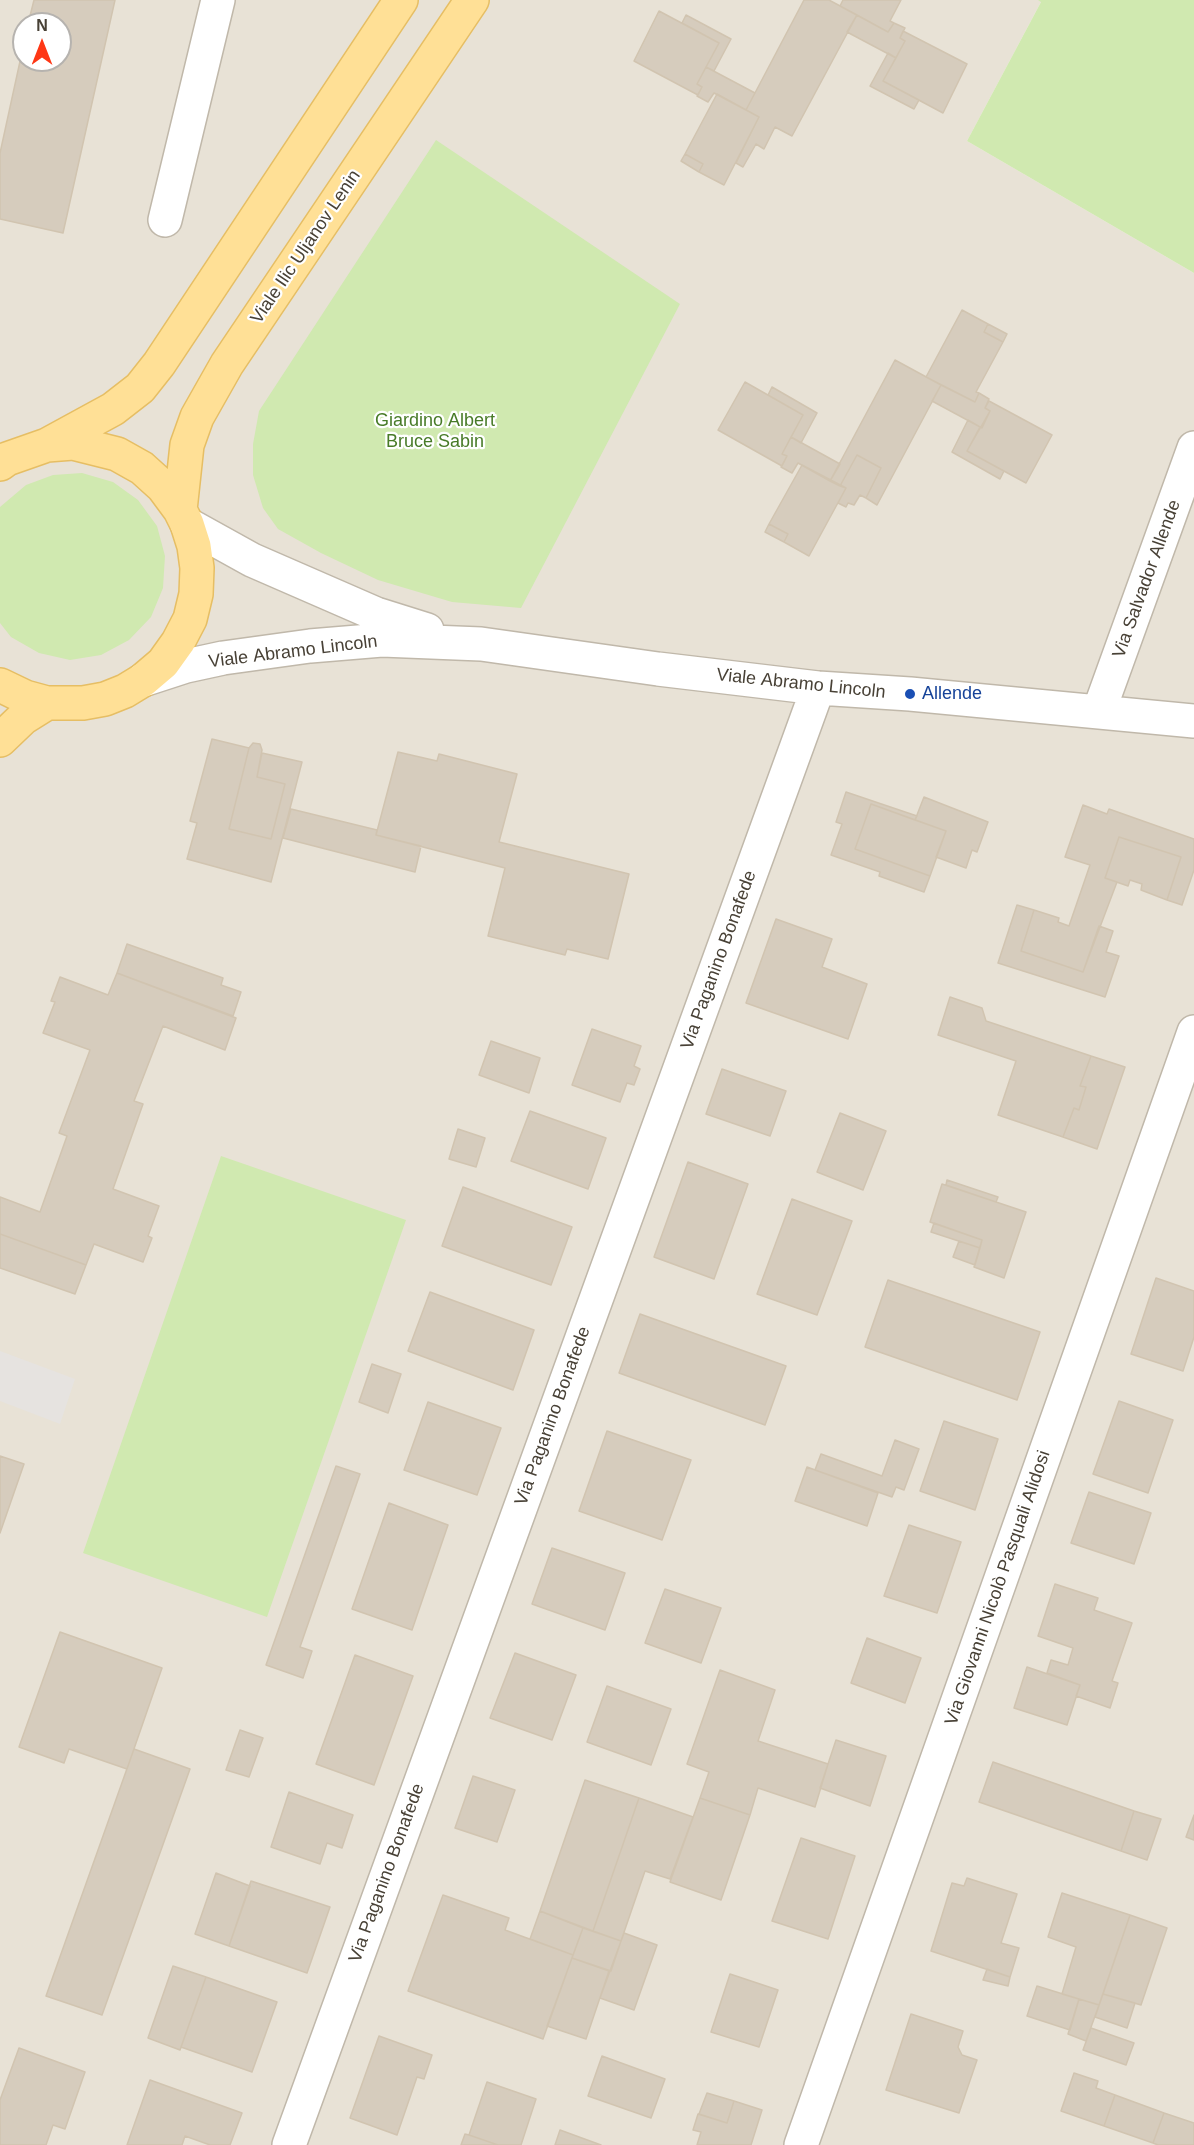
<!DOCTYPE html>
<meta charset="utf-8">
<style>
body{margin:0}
#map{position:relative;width:1194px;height:2145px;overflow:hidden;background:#f4f1e8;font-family:Helvetica,sans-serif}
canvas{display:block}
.north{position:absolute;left:12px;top:12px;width:60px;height:60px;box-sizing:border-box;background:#fff;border:2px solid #b6b3af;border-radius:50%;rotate:0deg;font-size:16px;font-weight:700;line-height:24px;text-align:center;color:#484136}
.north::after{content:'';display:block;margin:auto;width:21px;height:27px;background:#fe3715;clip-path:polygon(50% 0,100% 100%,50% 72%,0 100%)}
</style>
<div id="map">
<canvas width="1194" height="2145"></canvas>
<div class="north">N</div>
</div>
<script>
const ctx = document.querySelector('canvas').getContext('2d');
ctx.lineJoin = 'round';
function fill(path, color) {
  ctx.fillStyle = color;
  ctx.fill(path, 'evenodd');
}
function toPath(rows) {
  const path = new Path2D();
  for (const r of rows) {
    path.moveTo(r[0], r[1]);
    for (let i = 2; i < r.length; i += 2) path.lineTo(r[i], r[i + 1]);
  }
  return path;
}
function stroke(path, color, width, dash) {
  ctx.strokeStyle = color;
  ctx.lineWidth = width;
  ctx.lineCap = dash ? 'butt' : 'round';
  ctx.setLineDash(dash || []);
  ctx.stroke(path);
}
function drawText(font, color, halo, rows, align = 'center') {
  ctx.font = font + ' Helvetica,sans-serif';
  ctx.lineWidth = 4.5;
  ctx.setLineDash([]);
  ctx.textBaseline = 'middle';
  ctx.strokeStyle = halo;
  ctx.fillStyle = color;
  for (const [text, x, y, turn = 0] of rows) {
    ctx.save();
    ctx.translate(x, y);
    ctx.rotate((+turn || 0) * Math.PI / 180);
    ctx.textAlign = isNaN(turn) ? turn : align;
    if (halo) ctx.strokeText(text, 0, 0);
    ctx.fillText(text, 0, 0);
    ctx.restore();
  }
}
fill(toPath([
 [0,0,1042,0,967,141,1194,273,1194,2145,0,2145],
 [24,24,60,24,60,60,24,60]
]), '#e8e2d6');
fill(toPath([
 [1038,0,1194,0,1194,273,967,141,1041,2],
 [436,140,680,304,521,608,452,602,378,580,321,553,278,529,263,508,253,475,253,444,259,411],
 [82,473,113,482,138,500,157,526,165,556,163,588,151,617,129,640,101,655,70,660,39,653,11,637,0,623,0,507,26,485,53,475],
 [221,1156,406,1220,267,1617,83,1553]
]), '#d0e9b0');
fill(toPath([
 [0,1351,75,1379,60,1424,0,1401]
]), '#e6e3e0');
const building = toPath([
 [34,0,115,0,63,233,0,219,0,153,24,43,24,60,60,60,60,24,28,24,34,0],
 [804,0,829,0,857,15,792,136,775,127,764,149,756,144,743,167,736,163,759,117,746,110,804,0],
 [843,0,901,0,890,21,894,23,888,32,840,6,843,0],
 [659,11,719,43,697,84,702,87,698,95,634,61,659,11],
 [686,15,731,39,714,71,706,67,719,43,682,23,686,15],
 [857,15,888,32,894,23,905,28,900,38,905,41,896,58,847,32,857,15],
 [903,31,967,64,943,113,883,81,905,41,900,38,903,31],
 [888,53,896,58,883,81,919,100,914,109,870,86,888,53],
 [706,67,755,93,746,110,714,93,708,102,697,96,702,87,697,84,706,67],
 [717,94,759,117,724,185,699,172,703,164,685,154,717,94],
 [685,154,703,164,699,172,681,161,685,154],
 [962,310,988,324,984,332,1003,342,976,392,979,393,975,402,926,377,962,310],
 [988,324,1007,334,1003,342,984,332,988,324],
 [895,360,941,385,877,505,866,498,881,468,857,455,840,486,830,481,895,360],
 [745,382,803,415,782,454,787,456,782,466,718,430,745,382],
 [941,385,975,402,979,393,989,399,985,408,990,411,982,428,932,401,941,385],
 [772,387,817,413,801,443,791,437,803,415,768,395,772,387],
 [989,401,1052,435,1026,483,967,451,990,411,985,408,989,401],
 [968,420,980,427,967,451,1004,471,1000,479,952,452,968,420],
 [791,437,840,464,830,481,798,463,792,473,781,467,787,456,782,454,791,437],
 [857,455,881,468,866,498,860,495,854,505,848,503,846,507,838,503,846,488,840,486,857,455],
 [802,465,846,488,809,556,784,542,788,534,769,524,802,465],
 [769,524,788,534,784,542,765,532,769,524],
 [212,739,249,748,229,829,271,839,285,784,257,777,262,753,302,762,271,882,187,859,197,823,190,821,212,739],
 [253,743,260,744,262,750,257,777,285,784,271,839,229,829,249,748,253,743],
 [398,752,437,761,439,754,517,774,499,842,629,874,608,959,567,949,565,955,488,936,505,868,376,835,398,752],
 [846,792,917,816,915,820,871,804,855,849,930,876,924,892,879,876,880,872,831,855,842,824,836,822,846,792],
 [924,797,988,822,977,852,972,850,966,868,936,857,946,831,915,820,924,797],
 [871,804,946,831,930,876,855,849,871,804],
 [1083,805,1107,814,1109,809,1194,839,1194,870,1182,905,1167,900,1181,857,1119,837,1105,878,1117,882,1083,972,1021,951,1034,910,1059,918,1058,922,1069,926,1090,865,1065,857,1083,805],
 [291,809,377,830,376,835,421,846,415,872,283,838,291,809],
 [1119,837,1181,857,1167,900,1141,890,1142,884,1130,880,1128,886,1105,878,1119,837],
 [1017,905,1034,910,1021,951,1083,972,1099,926,1113,931,1106,952,1119,956,1105,997,998,963,1017,905],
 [776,919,832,939,822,967,867,984,848,1039,746,1003,776,919],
 [127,944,223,978,221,985,241,992,233,1016,117,973,127,944],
 [117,973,236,1018,225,1050,163,1026,134,1101,143,1104,113,1189,159,1206,148,1236,152,1238,143,1262,94,1244,86,1265,0,1234,0,1197,40,1212,67,1136,59,1133,90,1050,43,1033,55,1002,51,1001,60,977,108,995,117,973],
 [950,997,982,1008,986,1021,1091,1056,1080,1086,1086,1087,1079,1110,1074,1108,1063,1137,998,1115,1016,1061,938,1035,950,997],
 [592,1029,641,1046,634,1066,640,1069,634,1085,627,1083,620,1102,572,1085,592,1029],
 [491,1041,540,1058,529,1093,479,1075,491,1041],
 [1091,1056,1125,1067,1097,1149,1063,1137,1074,1108,1079,1110,1086,1087,1080,1086,1091,1056],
 [722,1069,786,1091,770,1136,706,1114,722,1069],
 [530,1111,606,1138,588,1189,511,1161,530,1111],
 [840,1113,886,1131,863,1190,817,1172,840,1113],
 [458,1129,485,1138,476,1167,449,1159,458,1129],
 [688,1162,748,1184,714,1279,654,1257,688,1162],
 [947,1180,998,1197,996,1202,946,1185,947,1180],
 [942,1184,1026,1212,1004,1278,974,1267,982,1240,930,1222,942,1184],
 [463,1187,572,1227,551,1285,442,1246,463,1187],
 [792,1199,852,1221,817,1315,757,1294,792,1199],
 [934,1223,982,1240,980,1248,931,1232,934,1223],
 [0,1234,86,1265,75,1294,0,1268,0,1234],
 [959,1241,980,1248,975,1265,953,1257,959,1241],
 [1156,1278,1194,1291,1194,1337,1183,1371,1131,1354,1156,1278],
 [888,1280,1040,1332,1017,1400,865,1347,888,1280],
 [430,1292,534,1330,513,1390,408,1351,430,1292],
 [640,1314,786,1366,765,1425,619,1373,640,1314],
 [372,1364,401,1374,388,1413,359,1402,372,1364],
 [1119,1401,1173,1420,1148,1493,1093,1474,1119,1401],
 [428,1402,501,1428,477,1495,404,1470,428,1402],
 [944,1421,998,1439,975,1510,920,1491,944,1421],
 [607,1431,691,1460,662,1540,579,1511,607,1431],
 [895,1440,919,1449,904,1490,896,1487,892,1497,815,1470,821,1454,882,1476,895,1440],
 [0,1456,24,1464,0,1533,0,1456],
 [336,1466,360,1474,300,1647,312,1651,303,1678,266,1665,336,1466],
 [807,1467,878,1493,867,1526,795,1501,807,1467],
 [1089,1492,1151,1513,1134,1564,1071,1543,1089,1492],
 [389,1503,448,1525,412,1630,352,1609,389,1503],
 [909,1525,961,1542,937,1613,884,1596,909,1525],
 [552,1548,625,1573,605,1630,532,1604,552,1548],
 [1055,1584,1098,1598,1094,1610,1132,1623,1112,1681,1118,1683,1110,1708,1076,1696,1080,1685,1047,1673,1051,1660,1068,1665,1073,1648,1038,1636,1055,1584],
 [665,1589,721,1608,701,1663,645,1643,665,1589],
 [60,1632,162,1668,127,1769,69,1749,64,1763,19,1747,60,1632],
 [867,1638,921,1658,905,1703,851,1683,867,1638],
 [515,1653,576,1675,552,1740,490,1718,515,1653],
 [355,1655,413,1676,374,1785,316,1764,355,1655],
 [1027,1667,1080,1685,1067,1725,1014,1708,1027,1667],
 [720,1670,775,1690,758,1741,828,1764,815,1807,758,1788,750,1815,700,1798,709,1772,687,1764,720,1670],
 [607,1686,671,1709,651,1765,587,1742,607,1686],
 [240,1730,263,1738,249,1777,226,1770,240,1730],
 [836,1740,886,1756,870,1806,820,1788,836,1740],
 [134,1749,190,1769,102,2015,46,1996,134,1749],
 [993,1762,1134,1811,1121,1851,979,1802,993,1762],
 [473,1776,515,1790,497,1842,455,1828,473,1776],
 [585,1780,639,1798,593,1931,540,1911,585,1780],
 [289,1792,353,1815,342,1848,327,1843,320,1864,271,1847,289,1792],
 [639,1798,693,1817,670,1879,645,1871,621,1941,593,1931,639,1798],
 [700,1798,750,1815,721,1900,670,1882,700,1798],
 [1134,1811,1161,1819,1147,1860,1121,1851,1134,1811],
 [1194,1815,1194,1840,1186,1837,1194,1815],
 [801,1838,855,1856,828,1939,772,1921,801,1838],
 [216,1873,250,1886,229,1946,195,1934,216,1873],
 [967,1878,1017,1894,1001,1943,1019,1948,1010,1977,931,1951,952,1883,964,1886,967,1878],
 [251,1881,330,1907,307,1973,229,1946,251,1881],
 [1062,1893,1130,1915,1099,2005,1062,1994,1076,1947,1048,1937,1062,1893],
 [443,1895,509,1918,505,1930,573,1955,543,2039,408,1991,443,1895],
 [540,1911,583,1928,573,1955,530,1939,540,1911],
 [1130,1915,1167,1928,1141,2005,1103,1994,1130,1915],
 [583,1928,621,1941,611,1971,572,1958,583,1928],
 [624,1933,657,1945,634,2010,600,1998,624,1933],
 [572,1958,609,1971,586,2039,547,2026,572,1958],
 [173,1966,206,1977,180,2050,148,2038,173,1966],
 [987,1969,1010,1977,1008,1986,983,1980,987,1969],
 [730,1974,778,1990,759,2047,711,2032,730,1974],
 [206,1977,277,2002,252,2072,181,2047,206,1977],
 [1037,1986,1079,1999,1070,2030,1027,2016,1037,1986],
 [1103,1994,1135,2003,1127,2028,1095,2017,1103,1994],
 [1079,1999,1099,2005,1086,2041,1068,2034,1079,1999],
 [911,2014,963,2031,958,2047,962,2055,977,2060,959,2113,886,2090,911,2014],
 [1091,2028,1134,2043,1126,2065,1083,2050,1091,2028],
 [379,2036,432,2055,424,2079,417,2077,397,2135,350,2118,379,2036],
 [19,2048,85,2072,65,2129,53,2125,46,2145,0,2145,0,2100,19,2048],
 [602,2056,665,2079,651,2118,588,2096,602,2056],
 [1074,2073,1098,2081,1096,2088,1115,2095,1104,2126,1061,2111,1074,2073],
 [150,2080,242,2113,230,2145,210,2145,185,2136,182,2145,127,2145,150,2080],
 [487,2082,536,2099,521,2145,498,2145,469,2135,487,2082],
 [707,2093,734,2101,727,2123,699,2114,707,2093],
 [1115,2095,1164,2113,1153,2143,1104,2126,1115,2095],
 [734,2101,762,2110,751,2145,697,2145,701,2132,693,2130,698,2114,727,2123,734,2101],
 [1164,2113,1194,2123,1194,2145,1158,2145,1153,2143,1164,2113],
 [560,2130,601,2145,555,2145,560,2130],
 [465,2134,469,2135,498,2145,461,2145,465,2134]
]);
fill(building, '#d6ccbd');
stroke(building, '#d1c4b0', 1.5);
const minor = toPath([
 [165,220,218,0],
 [187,524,252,560,376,614,427,630],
 [143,680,186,666,223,658,310,646,382,640,481,644,658,669,818,688,910,694,1194,721],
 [1099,711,1194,448],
 [289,2145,818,688],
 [801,2145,1194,1032]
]);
const major = toPath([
 [47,445,113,409,140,388,159,364,401,0],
 [0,464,7,459,47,445,73,443,117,454,142,468,163,487,180,510,187,524,194,546,197,568,196,594,190,619,178,642,163,663,143,680,125,691,105,699,83,703,47,703,25,697,0,685],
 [180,510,187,445,197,417,227,364,472,0],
 [0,740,23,718,47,703]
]);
stroke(minor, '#c0b8aa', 36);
stroke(major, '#e6be64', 36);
stroke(minor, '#fff', 33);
stroke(major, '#ffe096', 33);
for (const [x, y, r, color] of [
 [910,694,6,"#1a4fb4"]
]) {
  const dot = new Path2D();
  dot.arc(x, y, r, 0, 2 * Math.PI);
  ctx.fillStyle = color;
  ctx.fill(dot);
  stroke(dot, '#fff', 2);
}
drawText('18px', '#484136', '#fff', [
 ["Viale Ilic Uljanov Lenin",306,247,-56],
 ["Via Salvador Allende",1147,579,-70],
 ["Viale Abramo Lincoln",293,652,-7],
 ["Viale Abramo Lincoln",801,684,6],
 ["Via Paganino Bonafede",719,960,-70],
 ["Via Paganino Bonafede",553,1416,-70],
 ["Via Giovanni Nicolò Pasquali Alidosi",998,1588,-71],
 ["Via Paganino Bonafede",387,1873,-70]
]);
drawText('18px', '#487b28', '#fff', [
 ["Giardino Albert",435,421],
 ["Bruce Sabin",435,442]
]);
drawText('18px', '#164399', '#fff', [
 ["Allende",922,694]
], 'left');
</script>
